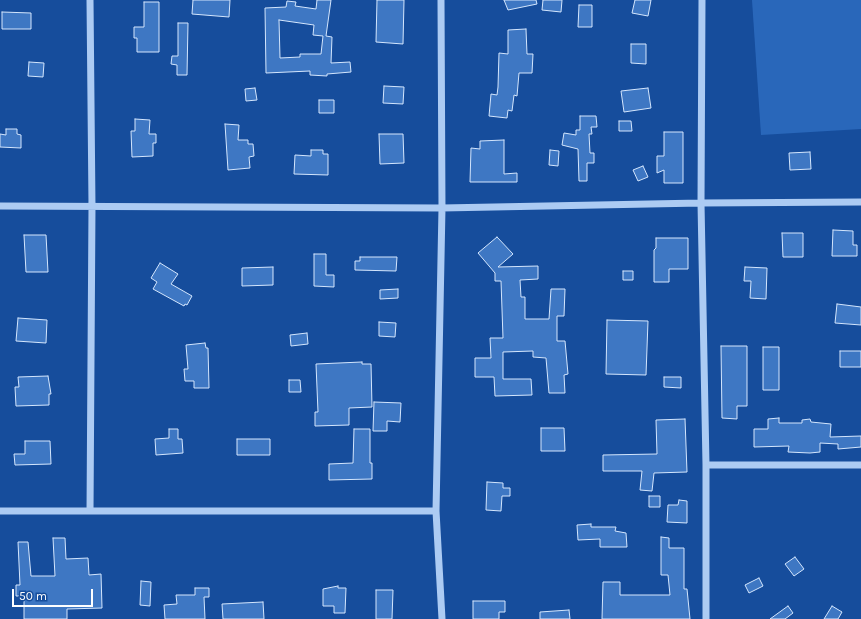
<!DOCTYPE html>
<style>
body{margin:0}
#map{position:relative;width:861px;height:619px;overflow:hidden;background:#164d9c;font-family:Karla,sans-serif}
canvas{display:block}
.scale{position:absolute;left:12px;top:589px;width:81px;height:18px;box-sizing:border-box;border:2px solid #fff;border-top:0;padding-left:5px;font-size:12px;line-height:14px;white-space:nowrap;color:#fff;-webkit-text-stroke:3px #164d9c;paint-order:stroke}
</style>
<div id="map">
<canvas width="861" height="619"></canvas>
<div class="scale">50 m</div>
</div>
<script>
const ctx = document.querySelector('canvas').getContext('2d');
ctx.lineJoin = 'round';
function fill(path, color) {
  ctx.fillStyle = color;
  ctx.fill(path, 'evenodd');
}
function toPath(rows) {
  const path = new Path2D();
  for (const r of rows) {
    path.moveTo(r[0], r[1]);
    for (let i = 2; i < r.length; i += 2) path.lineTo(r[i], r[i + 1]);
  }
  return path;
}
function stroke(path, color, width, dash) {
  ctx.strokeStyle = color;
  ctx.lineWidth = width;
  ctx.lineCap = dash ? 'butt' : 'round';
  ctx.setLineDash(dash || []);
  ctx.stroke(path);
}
fill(toPath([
 [752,0,861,0,861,129,761,135]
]), '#2967ba');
const building = toPath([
 [193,0,230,0,229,17,192,14,193,0],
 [317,0,331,0,326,36,332,37,331,63,350,62,351,72,327,74,327,76,310,75,310,71,266,73,265,8,286,7,287,1,296,2,295,6,316,9,317,0],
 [279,20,314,25,313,35,323,36,321,54,300,54,300,57,280,58,279,20],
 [377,0,404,0,403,44,376,42,377,0],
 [504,0,536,0,537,4,508,10,504,0],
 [543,0,562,0,561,12,542,10,543,0],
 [635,0,651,0,648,16,632,13,635,0],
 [144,2,159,2,159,52,137,52,137,38,134,38,134,27,144,27,144,2],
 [579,5,592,5,592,27,578,27,579,5],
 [2,12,31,13,31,29,2,29,2,12],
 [178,23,188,23,187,75,177,75,177,65,171,64,172,56,178,56,178,23],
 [526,29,527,54,533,54,532,73,519,73,517,96,514,95,512,111,508,110,507,118,489,116,491,94,497,95,498,87,499,53,508,54,508,30,526,29],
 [631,44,646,44,646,64,631,63,631,44],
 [29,62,44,63,43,77,28,76,29,62],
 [384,86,404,87,403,104,383,103,384,86],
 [255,88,257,100,246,101,245,89,255,88],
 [648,88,651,108,624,112,621,91,648,88],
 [319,100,334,100,334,113,319,113,319,100],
 [580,116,596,116,597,127,591,127,592,134,589,134,590,153,594,153,594,163,587,163,587,181,579,181,578,149,562,145,564,133,576,135,576,130,580,130,580,116],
 [135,119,150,120,149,134,156,134,156,143,153,143,153,156,132,157,131,131,135,131,135,119],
 [619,121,631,121,632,131,619,131,619,121],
 [225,124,239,125,238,140,248,140,248,144,253,144,254,156,249,157,250,168,228,170,225,124],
 [6,129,17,129,17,134,21,135,21,148,0,147,0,134,6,135,6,129],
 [664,132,683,132,683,183,664,183,664,170,657,173,657,156,664,156,664,132],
 [379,134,403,134,404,163,380,164,379,134],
 [504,140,504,174,517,173,517,182,470,182,471,148,480,149,480,141,504,140],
 [311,150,323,150,323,154,328,154,328,175,294,174,295,155,311,156,311,150],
 [550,150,559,151,558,166,549,165,550,150],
 [810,152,811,169,790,170,789,153,810,152],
 [643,166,648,177,638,181,633,170,643,166],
 [833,230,853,231,853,245,857,245,857,256,832,256,833,230],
 [782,233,803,233,803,257,783,257,782,233],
 [24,235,46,235,48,272,26,272,24,235],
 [497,237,513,254,498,267,538,266,538,279,520,280,521,297,525,297,525,319,549,319,551,289,565,289,564,316,557,316,557,341,565,341,568,374,564,375,565,393,549,393,546,358,533,357,533,351,503,352,503,379,531,379,532,395,495,396,494,377,475,377,475,358,491,358,490,338,503,338,501,281,495,281,495,273,478,253,497,237],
 [656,238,688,238,688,269,669,269,669,282,654,282,654,250,656,248,656,238],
 [314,254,326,254,326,275,334,275,334,287,314,286,314,254],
 [360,257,397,257,396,271,355,270,355,261,360,261,360,257],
 [160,263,178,274,171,284,192,296,187,305,185,304,184,306,153,289,157,282,151,278,160,263],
 [273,267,273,285,242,286,242,268,273,267],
 [745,267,767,268,766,299,750,298,751,281,744,281,745,267],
 [623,271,633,271,633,280,623,280,623,271],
 [398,289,398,298,380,299,380,290,398,289],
 [837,304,861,307,861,325,835,323,837,304],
 [18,318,47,320,46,343,16,341,18,318],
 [607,320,648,321,646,375,606,374,607,320],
 [379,322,396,323,395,337,379,336,379,322],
 [307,333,308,344,291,346,290,335,307,333],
 [205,343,206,348,208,348,209,388,194,388,194,381,185,381,184,369,188,369,186,345,205,343],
 [721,346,747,346,747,406,737,406,737,419,722,418,721,346],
 [763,347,779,347,779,390,763,390,763,347],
 [840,351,861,351,861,367,840,367,840,351],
 [362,362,362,364,371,364,372,407,349,408,349,425,315,426,315,412,318,412,316,364,362,362],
 [48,376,51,394,49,394,49,405,16,406,15,387,19,387,18,377,48,376],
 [664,377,681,377,681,388,664,387,664,377],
 [289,380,300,380,301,392,289,392,289,380],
 [374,402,401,403,400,422,387,421,387,431,373,431,374,402],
 [779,418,779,423,802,423,802,420,810,419,811,422,831,424,830,437,861,436,861,447,838,449,838,444,820,443,820,452,810,453,788,452,789,446,754,447,754,429,768,429,768,419,779,418],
 [685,419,687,472,654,473,652,491,640,490,642,471,603,471,603,455,657,454,656,420,685,419],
 [541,428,564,428,565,451,541,451,541,428],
 [169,429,178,429,178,439,182,439,183,453,156,455,155,439,169,438,169,429],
 [354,429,370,429,370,463,372,463,372,479,329,480,329,464,353,463,354,429],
 [237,439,270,439,270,455,237,455,237,439],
 [25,441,50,441,51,464,15,465,14,454,25,454,25,441],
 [487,482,503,483,503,488,510,488,510,496,502,496,501,511,486,510,487,482],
 [649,496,660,496,660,507,649,507,649,496],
 [679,500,687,501,687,523,667,522,668,505,678,505,679,500],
 [591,524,591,527,616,527,615,531,626,533,627,547,600,547,600,539,578,540,577,525,591,524],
 [661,537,669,538,669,548,684,548,684,589,687,589,690,619,602,619,603,582,620,582,620,595,670,595,668,575,661,575,661,537],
 [53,538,65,538,66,559,88,558,89,575,101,574,102,608,67,609,67,619,24,619,24,596,16,596,16,585,20,585,18,542,28,542,31,576,55,576,53,538],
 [795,557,804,569,794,576,785,564,795,557],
 [759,578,763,586,749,593,745,585,759,578],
 [141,581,151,582,150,606,140,605,141,581],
 [338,586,338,588,346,588,345,613,334,613,334,606,323,606,323,589,338,586],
 [195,588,209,588,209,597,204,597,205,619,165,619,164,605,177,604,176,595,195,595,195,588],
 [376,590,393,590,392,619,376,619,376,590],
 [473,601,505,601,505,612,499,612,499,619,473,619,473,601],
 [263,602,264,619,223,619,222,604,263,602],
 [788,606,793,613,785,619,770,619,788,606],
 [832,606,842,612,838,619,824,619,832,606],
 [569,610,570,619,540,619,540,612,569,610]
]);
fill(building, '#3e77c3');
stroke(building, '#d4e6fd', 1);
stroke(toPath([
 [441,0,442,208,436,511,442,619],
 [702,0,701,203,706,465,706,619],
 [0,206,442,208,701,203,861,202],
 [706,465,861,465],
 [0,511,436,511],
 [90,511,92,206,90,0]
]), '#accbf3', 7);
</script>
